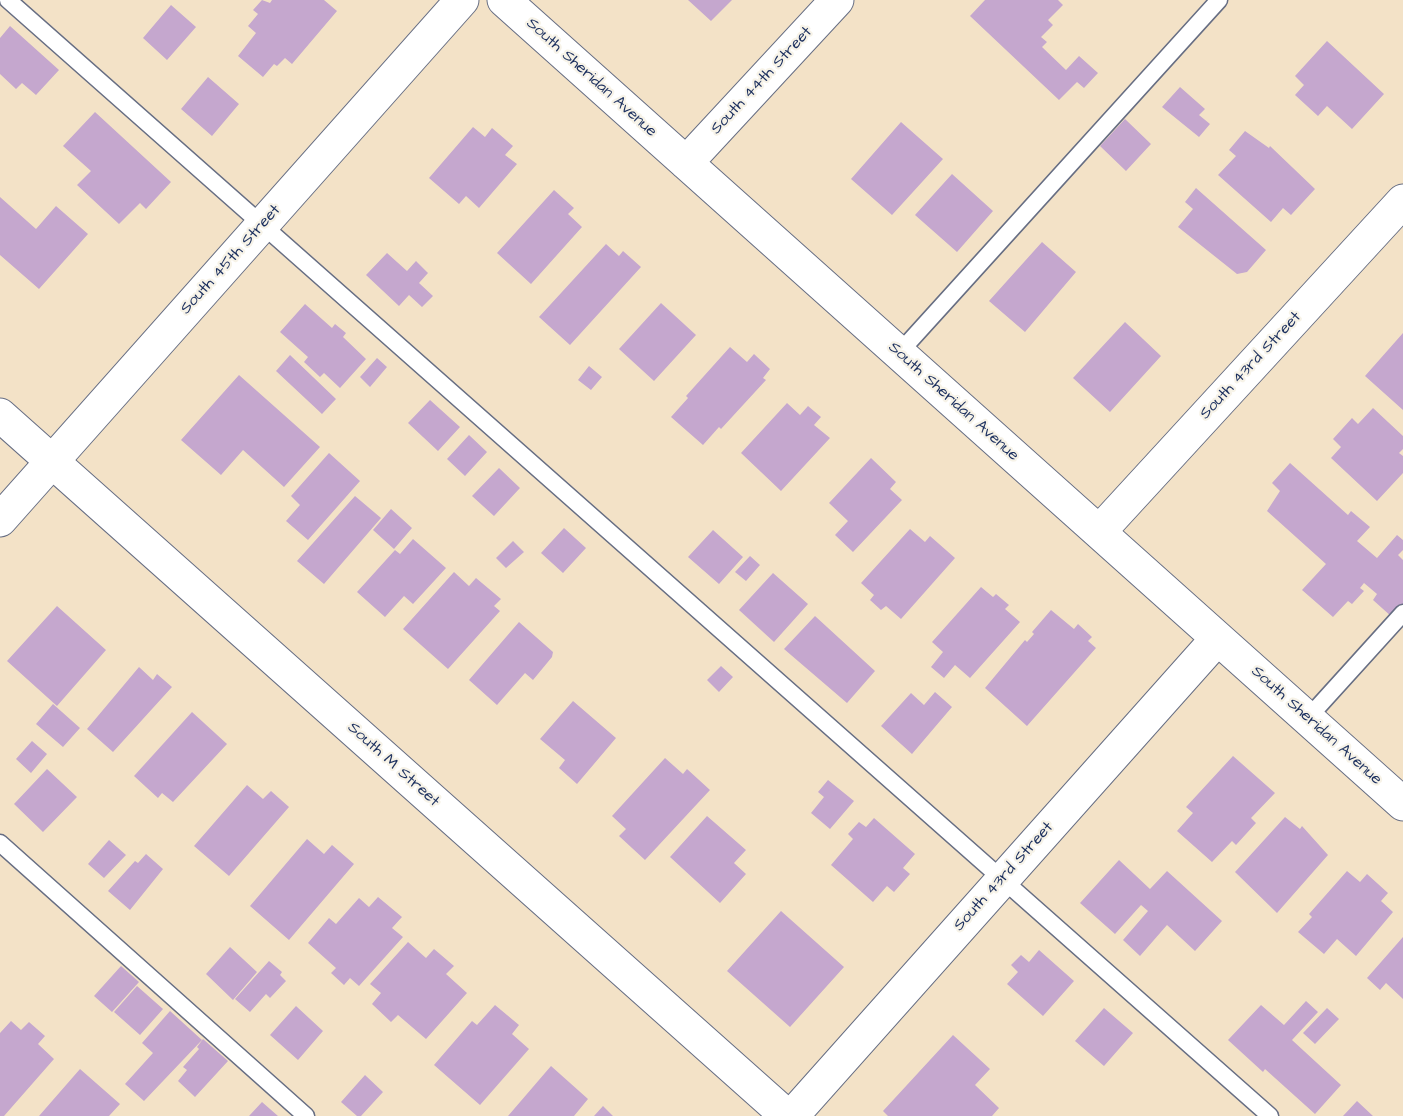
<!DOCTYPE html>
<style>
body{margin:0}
canvas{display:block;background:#f3e2c7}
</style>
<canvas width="1403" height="1116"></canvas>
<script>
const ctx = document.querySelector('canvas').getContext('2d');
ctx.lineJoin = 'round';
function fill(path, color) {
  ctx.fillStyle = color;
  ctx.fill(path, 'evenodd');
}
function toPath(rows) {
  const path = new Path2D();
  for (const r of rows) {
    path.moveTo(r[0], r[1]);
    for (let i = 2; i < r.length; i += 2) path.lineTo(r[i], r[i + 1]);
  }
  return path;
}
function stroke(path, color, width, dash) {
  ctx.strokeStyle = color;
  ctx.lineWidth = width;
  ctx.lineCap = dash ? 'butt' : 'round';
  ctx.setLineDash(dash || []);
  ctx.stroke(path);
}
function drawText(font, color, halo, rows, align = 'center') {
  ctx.font = font + ' "Architects Daughter",sans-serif';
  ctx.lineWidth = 4.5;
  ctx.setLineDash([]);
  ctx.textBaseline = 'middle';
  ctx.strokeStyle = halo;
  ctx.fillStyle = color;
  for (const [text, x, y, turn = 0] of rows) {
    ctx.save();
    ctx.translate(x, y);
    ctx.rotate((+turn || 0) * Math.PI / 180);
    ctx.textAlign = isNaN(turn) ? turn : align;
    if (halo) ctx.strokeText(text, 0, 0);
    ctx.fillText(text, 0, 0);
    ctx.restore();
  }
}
fill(toPath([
 [262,0,270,3,272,0,324,0,337,11,292,64,285,58,277,66,274,64,263,77,238,56,256,33,248,26,258,14,253,10],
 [688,0,732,0,711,21],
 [985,0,1058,0,1063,5,1048,20,1053,25,1041,37,1047,42,1042,47,1066,70,1079,56,1098,73,1084,88,1077,82,1059,100,970,16],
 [171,5,196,27,167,60,143,38],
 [10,26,59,70,36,95,22,83,16,89,0,74,0,38],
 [1327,41,1384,94,1352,129,1327,106,1318,116,1295,95,1304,85,1295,76],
 [208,77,239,104,212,136,181,109],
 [1180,87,1205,109,1199,115,1210,124,1199,137,1162,107],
 [95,112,171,182,146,209,140,203,119,224,77,185,91,171,63,146],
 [1125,119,1151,144,1126,171,1100,146],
 [901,122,943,159,892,215,851,179],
 [473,127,485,137,492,128,513,146,505,155,517,164,479,208,466,196,459,204,429,178],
 [1245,131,1269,148,1270,146,1315,189,1291,215,1283,208,1271,222,1218,175,1236,156,1229,150],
 [952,174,993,211,957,252,915,215],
 [1196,188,1266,250,1247,272,1237,274,1178,227,1193,209,1185,202],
 [554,190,574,208,568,214,582,227,531,284,497,253],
 [0,197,36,229,56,206,88,234,39,289,0,255],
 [1042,242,1076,272,1025,332,989,301],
 [606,244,619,256,623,251,641,267,570,345,539,317],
 [387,253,407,271,416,261,428,273,419,283,433,296,422,307,409,295,399,306,366,275],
 [661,303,696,335,654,381,619,349],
 [305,304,332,328,335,324,346,333,343,337,366,359,340,388,324,373,320,377,304,362,308,357,280,332],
 [1125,322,1161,356,1110,412,1073,378],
 [1403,333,1403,410,1365,376],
 [730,347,747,362,754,354,770,369,763,378,766,380,721,429,719,427,703,445,671,417,688,398,686,396],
 [290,355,336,399,322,414,276,371],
 [377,358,387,367,370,387,360,377],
 [589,366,602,377,591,390,578,380],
 [239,375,320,447,284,487,243,450,221,475,181,440],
 [430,400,460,427,438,451,408,423],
 [787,403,800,415,808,406,821,417,814,425,830,438,781,491,741,453],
 [1373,408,1403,436,1403,449,1399,453,1403,456,1403,473,1377,501,1331,458,1341,447,1333,439,1352,418,1358,424],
 [469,435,487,452,465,476,447,459],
 [329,453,360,481,308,540,286,521,300,505,291,496],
 [871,458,896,482,890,489,902,500,853,552,835,535,848,521,829,503],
 [1290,463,1348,515,1351,511,1370,527,1357,541,1377,558,1397,535,1403,540,1403,550,1398,555,1403,560,1403,604,1392,617,1373,600,1377,594,1364,583,1360,588,1364,591,1352,604,1348,601,1333,617,1302,590,1326,564,1267,511,1280,491,1272,483],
 [499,468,520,488,494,516,472,496],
 [355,496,381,518,324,584,297,561],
 [391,509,412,528,394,549,373,530],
 [564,528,586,548,563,573,541,553],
 [910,529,925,542,930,536,955,558,901,619,886,606,881,610,870,600,874,595,861,583],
 [713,530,743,557,719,584,688,557],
 [413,539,446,568,413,604,404,596,385,617,357,592,395,550,400,554],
 [513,541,524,552,506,568,496,558],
 [750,556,760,565,746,581,735,572],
 [454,572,469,586,476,578,501,599,494,606,500,611,448,669,403,629],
 [773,573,808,604,774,642,739,610],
 [981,587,993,597,996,594,1009,605,1005,609,1020,622,970,678,955,665,944,678,931,667,943,652,932,642],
 [57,606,106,650,57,706,7,661],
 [1051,610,1074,629,1078,624,1092,637,1088,641,1096,648,1027,726,985,688,1025,640,1027,642,1034,634,1032,632],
 [815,616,875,671,847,703,784,649],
 [519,622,553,652,552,657,533,680,525,673,497,705,469,680],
 [721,666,733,677,719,692,707,680],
 [139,667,153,680,157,674,172,687,113,752,87,729],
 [935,692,952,707,912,754,881,726,911,693,924,705],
 [573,701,616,738,577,784,559,768,565,760,540,739],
 [53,704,80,728,63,747,36,724],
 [192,712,227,744,173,802,162,793,158,798,134,776],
 [32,741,47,754,31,773,16,759],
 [1233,756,1275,793,1251,818,1256,823,1236,845,1232,841,1212,862,1177,831,1193,813,1186,807],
 [665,758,683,774,687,769,710,790,645,860,619,836,626,829,612,816],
 [47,769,77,797,43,832,14,804],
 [828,780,854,801,830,829,811,813,824,797,818,792],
 [247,785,263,799,271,791,289,807,229,876,194,846],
 [707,816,746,850,734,863,746,874,720,903,670,857],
 [1285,817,1300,829,1302,826,1328,855,1277,913,1235,872],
 [874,818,915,854,903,868,910,874,894,892,887,886,873,902,831,865,853,839,848,834,859,822,866,827],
 [307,839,324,854,332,845,354,864,289,940,250,906],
 [109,840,126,855,104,878,88,864],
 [146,854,163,869,130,910,108,891,135,861,138,863],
 [1119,860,1150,889,1167,871,1222,921,1195,951,1167,925,1140,956,1123,940,1148,911,1141,905,1115,934,1080,903],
 [1347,871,1360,882,1367,874,1388,893,1381,901,1393,912,1356,956,1337,939,1324,954,1298,932,1312,917,1309,914],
 [378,897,402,917,392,928,403,937,359,986,350,978,344,985,331,973,336,968,308,943,329,918,336,924,359,898,369,907],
 [781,911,844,967,790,1027,727,971],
 [1403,937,1403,999,1386,983,1380,990,1367,978],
 [408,942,426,958,434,949,454,966,446,974,467,993,426,1039,398,1015,391,1022,372,1004,381,993,370,984],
 [230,947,257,972,233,1000,206,974],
 [1039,950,1074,981,1043,1016,1007,984,1018,972,1011,965,1021,955,1029,962],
 [269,961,282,972,280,975,286,981,270,998,266,994,250,1012,235,999],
 [121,966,139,982,112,1012,94,996],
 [137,986,163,1009,140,1035,114,1012],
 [1306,1001,1318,1012,1292,1040,1341,1085,1315,1114,1265,1069,1263,1072,1228,1040,1261,1005,1284,1025],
 [495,1005,519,1025,512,1034,529,1049,480,1105,434,1065,472,1021,477,1025],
 [296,1006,323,1031,298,1060,270,1035],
 [1104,1008,1133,1033,1104,1066,1075,1041],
 [1327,1008,1339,1019,1315,1044,1303,1033],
 [170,1011,202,1040,144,1101,125,1084,153,1053,142,1043],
 [11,1021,21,1030,29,1022,45,1036,38,1044,54,1059,4,1116,0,1116,0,1033],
 [953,1035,990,1069,975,1085,999,1108,992,1116,888,1116,883,1111],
 [203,1039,228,1061,195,1097,178,1081,187,1070,183,1067,199,1049,197,1047],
 [551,1066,588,1099,574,1116,508,1116],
 [80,1069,120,1104,109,1116,39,1116],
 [365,1075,383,1092,361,1116,357,1116,341,1102],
 [1357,1101,1373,1116,1343,1116],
 [262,1102,278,1116,249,1116],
 [603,1106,613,1116,594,1116]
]), '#c5a7ce');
const service = toPath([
 [8,0,1270,1116],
 [899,353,1219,0],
 [1307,719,1403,613],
 [0,843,306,1116]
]);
const minor = toPath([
 [504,0,1403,804],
 [686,163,837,0],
 [0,520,462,0],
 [1099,532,1403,201],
 [792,1116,1217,639]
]);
const tertiary = toPath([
 [0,415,787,1116]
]);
stroke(service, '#676e83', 19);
stroke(minor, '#676e83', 35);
stroke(tertiary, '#676e83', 35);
stroke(service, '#fff', 16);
stroke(minor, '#fff', 33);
stroke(tertiary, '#fff', 33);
drawText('16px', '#1b2f5e', '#f7f3e8', [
 ["South Sheridan Avenue",591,78,42],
 ["South 44th Street",762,81,-47],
 ["South 45th Street",231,260,-48],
 ["South 43rd Street",1251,366,-47],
 ["South Sheridan Avenue",953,402,42],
 ["South Sheridan Avenue",1316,726,42],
 ["South M Street",393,765,42],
 ["South 43rd Street",1004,877,-48]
]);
</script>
